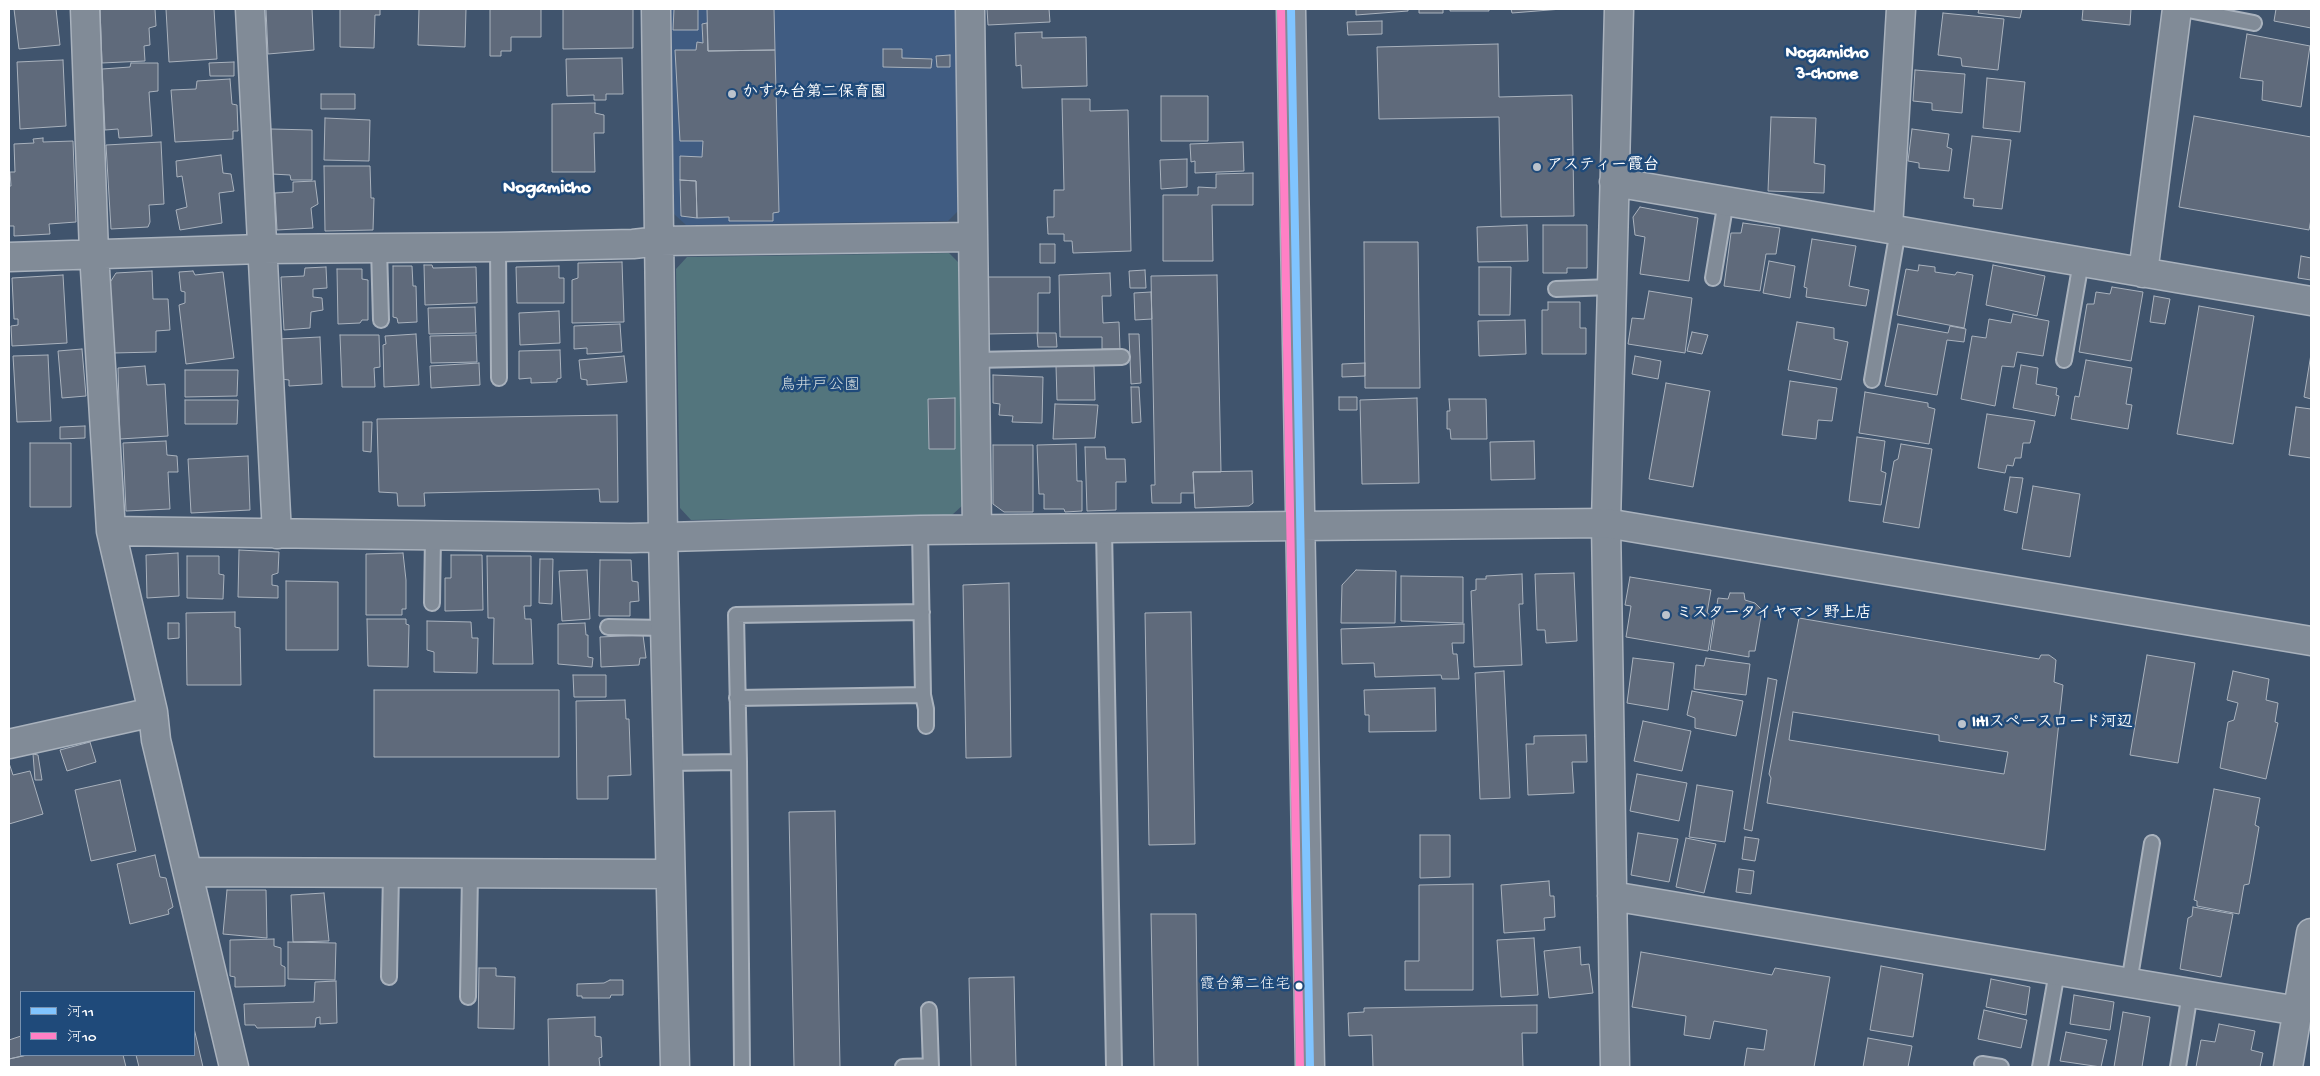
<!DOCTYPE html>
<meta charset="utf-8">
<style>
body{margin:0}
#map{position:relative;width:2320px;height:1076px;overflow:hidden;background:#40546d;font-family:"Gochi Hand","Klee One",sans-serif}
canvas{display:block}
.frame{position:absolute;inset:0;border:10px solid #fff;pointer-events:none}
.legend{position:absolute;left:20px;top:991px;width:175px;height:65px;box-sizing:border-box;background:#1f4a7a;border:1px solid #7992af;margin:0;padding:6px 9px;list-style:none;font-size:15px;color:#fff}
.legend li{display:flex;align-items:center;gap:10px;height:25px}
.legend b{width:25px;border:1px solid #7992af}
</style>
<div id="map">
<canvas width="2320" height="1076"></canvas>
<div class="frame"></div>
<ul class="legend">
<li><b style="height:6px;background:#80c4ff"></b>河11</li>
<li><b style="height:6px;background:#ff80c5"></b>河10</li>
</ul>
</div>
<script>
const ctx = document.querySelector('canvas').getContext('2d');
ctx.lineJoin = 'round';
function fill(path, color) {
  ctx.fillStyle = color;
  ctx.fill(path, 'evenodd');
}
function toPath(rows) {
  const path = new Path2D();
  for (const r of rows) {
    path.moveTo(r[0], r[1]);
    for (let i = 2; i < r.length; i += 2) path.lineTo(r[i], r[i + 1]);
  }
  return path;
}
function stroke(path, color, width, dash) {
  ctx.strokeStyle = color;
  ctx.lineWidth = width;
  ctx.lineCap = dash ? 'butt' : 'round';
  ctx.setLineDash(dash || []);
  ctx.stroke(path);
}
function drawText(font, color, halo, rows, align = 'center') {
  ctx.font = font + ' "Gochi Hand","Klee One",sans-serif';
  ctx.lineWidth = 5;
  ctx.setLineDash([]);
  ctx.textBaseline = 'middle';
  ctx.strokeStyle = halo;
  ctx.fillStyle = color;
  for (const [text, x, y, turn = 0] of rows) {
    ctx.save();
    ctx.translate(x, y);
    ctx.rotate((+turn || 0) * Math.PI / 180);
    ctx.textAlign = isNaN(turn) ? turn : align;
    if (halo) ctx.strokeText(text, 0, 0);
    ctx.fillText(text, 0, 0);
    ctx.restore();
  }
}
fill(toPath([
 [671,9,955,9,958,211,948,221,686,225,674,214]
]), '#405c82');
fill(toPath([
 [949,253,959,263,964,504,952,515,691,520,680,508,676,269,687,257]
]), '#53757d');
const building = toPath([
 [14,9,56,9,60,45,19,49,14,9],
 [100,9,155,9,156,26,149,28,150,45,144,46,145,61,102,63,100,9],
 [166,9,214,9,217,59,169,62,166,9],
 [266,9,312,9,314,50,268,54,266,9],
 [340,9,380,9,380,15,375,15,374,48,340,47,340,9],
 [419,9,466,9,465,47,418,45,419,9],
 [490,9,541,9,541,37,511,37,511,51,501,51,501,56,490,56,490,9],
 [563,9,633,9,633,48,563,49,563,9],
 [674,9,698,9,698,30,673,30,674,9],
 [707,9,774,9,775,50,708,51,707,9],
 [987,9,1049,9,1050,22,988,25,987,9],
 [1356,9,1408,9,1408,11,1356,15,1356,9],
 [1419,9,1443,9,1443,13,1419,13,1419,9],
 [1450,9,1489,9,1489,11,1450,11,1450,9],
 [1511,9,1562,9,1512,13,1511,9],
 [1979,9,2022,9,2020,18,1978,13,1979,9],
 [2083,9,2131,9,2130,25,2082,20,2083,9],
 [2276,9,2311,9,2311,28,2274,21,2276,9],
 [1943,13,2004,19,1998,70,1962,66,1961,58,1938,55,1943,13],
 [1382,21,1382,34,1348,35,1347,22,1382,21],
 [707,23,708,51,775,50,779,212,773,213,773,221,729,221,729,217,697,218,696,181,680,180,680,156,702,157,703,141,680,141,675,50,696,50,697,42,703,43,702,24,707,23],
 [1042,32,1042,38,1086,37,1087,86,1022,88,1021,65,1016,66,1015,33,1042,32],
 [2247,34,2310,46,2301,107,2262,100,2263,81,2240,78,2247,34],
 [1498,44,1499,97,1572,95,1574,216,1501,217,1499,117,1379,119,1377,47,1498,44],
 [883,49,902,49,902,58,932,59,931,68,883,67,883,49],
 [950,55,950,67,937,67,936,56,950,55],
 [622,58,623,94,606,94,606,100,594,100,594,95,567,96,566,59,622,58],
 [63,60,66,126,20,129,17,62,63,60],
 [234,62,234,76,210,76,209,63,234,62],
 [131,63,158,63,158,91,149,92,152,136,119,138,118,129,105,130,102,69,130,67,131,63],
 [1915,70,1965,74,1962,113,1932,110,1932,103,1913,101,1915,70],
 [1987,78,2025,82,2020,132,1983,128,1987,78],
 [230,79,232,104,237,105,238,131,233,131,233,139,175,142,171,90,196,89,197,81,230,79],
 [321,94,355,94,355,109,321,109,321,94],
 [1161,96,1208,96,1208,141,1161,141,1161,96],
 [1062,99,1090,99,1090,111,1128,110,1131,251,1073,253,1072,241,1064,241,1064,234,1048,234,1047,217,1054,217,1054,190,1064,190,1062,99],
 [595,103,595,113,604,115,604,133,594,133,595,172,552,172,552,104,595,103],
 [2194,116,2311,137,2311,219,2309,230,2179,207,2194,116],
 [1771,117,1816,118,1814,163,1825,165,1824,193,1768,191,1771,117],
 [325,118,370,120,369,161,324,160,325,118],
 [271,129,312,130,312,180,291,180,290,175,272,174,271,129],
 [1912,129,1949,134,1947,147,1952,149,1949,171,1919,168,1919,163,1908,161,1912,129],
 [1972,136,2011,140,2002,209,1973,206,1974,199,1964,198,1972,136],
 [43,138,43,142,73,141,76,222,49,224,50,234,14,236,14,226,9,226,9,186,11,186,10,172,15,172,14,144,34,143,33,139,43,138],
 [161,142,164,204,149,205,150,222,148,227,111,229,106,145,161,142],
 [1243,142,1244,171,1195,173,1195,161,1191,162,1190,144,1243,142],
 [221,155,223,173,231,174,234,191,219,193,222,223,180,230,176,210,187,207,182,176,177,177,176,161,221,155],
 [1187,159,1187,187,1161,189,1160,160,1187,159],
 [324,166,370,166,371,198,374,198,373,230,325,231,324,166],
 [1253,173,1253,205,1212,205,1213,261,1163,261,1163,195,1198,195,1198,187,1216,188,1216,174,1253,173],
 [680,180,696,181,697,218,681,216,680,180],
 [315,181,318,204,311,208,313,228,277,230,275,193,293,192,293,182,315,181],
 [1640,207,1698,218,1689,281,1640,274,1645,237,1635,235,1633,217,1640,207],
 [1743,223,1780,228,1776,254,1766,254,1760,291,1724,286,1731,233,1741,233,1743,223],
 [1527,225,1528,261,1478,262,1477,227,1527,225],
 [1543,225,1587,225,1587,268,1567,268,1567,273,1543,273,1543,225],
 [1812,239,1856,246,1849,286,1869,290,1866,306,1806,297,1807,288,1804,287,1812,239],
 [1364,242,1418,242,1420,388,1365,388,1364,242],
 [1040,244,1055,244,1055,263,1040,263,1040,244],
 [2301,256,2311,258,2311,280,2298,278,2301,256],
 [1769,261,1795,266,1790,298,1763,293,1769,261],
 [622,262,624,322,572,323,572,280,578,278,578,263,622,262],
 [424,265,432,265,433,268,476,267,477,303,425,305,424,265],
 [1919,265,1935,267,1935,272,1955,275,1957,272,1973,275,1964,328,1897,315,1906,269,1918,271,1919,265],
 [1993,265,2045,276,2037,316,1986,305,1993,265],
 [393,266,412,266,413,286,416,286,417,322,398,323,397,318,393,317,393,266],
 [559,266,559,278,564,278,564,303,517,303,516,267,559,266],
 [326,267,327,288,313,289,313,297,322,298,323,310,311,312,310,328,284,330,281,277,304,276,305,268,326,267],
 [1479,267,1511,267,1510,315,1479,315,1479,267],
 [337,269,362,269,362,279,368,280,368,320,362,320,360,323,338,324,337,269],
 [1145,270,1146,288,1130,288,1129,271,1145,270],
 [152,271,153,299,168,299,170,330,156,331,156,352,113,353,109,284,116,273,152,271],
 [193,271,195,275,223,272,234,358,186,364,179,305,185,303,185,292,181,291,179,272,193,271],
 [1110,273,1111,296,1102,296,1103,323,1119,322,1120,349,1102,349,1102,337,1060,337,1059,275,1110,273],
 [63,275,67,343,12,346,11,326,18,325,18,319,14,319,12,278,63,275],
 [1217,275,1221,472,1193,472,1194,493,1181,493,1181,503,1152,503,1151,485,1155,485,1151,276,1217,275],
 [988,277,1050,277,1050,293,1038,293,1038,333,988,334,988,277],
 [2112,287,2143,292,2131,361,2079,352,2087,304,2094,304,2096,292,2110,294,2112,287],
 [1649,291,1692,298,1685,353,1628,344,1632,318,1644,319,1649,291],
 [1151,292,1152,319,1135,320,1134,293,1151,292],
 [2154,296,2170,299,2165,324,2150,322,2154,296],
 [1548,302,1580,302,1580,328,1586,328,1586,354,1542,354,1542,310,1548,310,1548,302],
 [2199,306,2254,316,2233,444,2177,434,2199,306],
 [475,307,476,333,429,334,428,308,475,307],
 [559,311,560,343,520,345,519,313,559,311],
 [2013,314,2049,321,2043,356,2017,352,2014,367,2002,366,1995,406,1961,399,1972,336,1986,338,1989,319,2011,323,2013,314],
 [1525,320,1526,354,1479,356,1478,321,1525,320],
 [1797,322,1834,328,1834,339,1848,342,1841,380,1788,370,1797,322],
 [620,324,622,352,587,354,587,348,574,349,574,326,620,324],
 [1898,324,1948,333,1950,326,1966,329,1964,342,1947,340,1937,395,1885,386,1898,324],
 [1692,332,1708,335,1702,354,1687,351,1692,332],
 [1037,333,1056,333,1057,347,1038,347,1037,333],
 [416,334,419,385,384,387,383,345,386,344,385,336,416,334],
 [1129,334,1139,334,1141,383,1131,384,1129,334],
 [340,335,379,335,380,367,374,368,375,387,342,387,340,335],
 [476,335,477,362,431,363,430,336,476,335],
 [320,337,322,384,289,386,289,380,281,379,279,339,320,337],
 [82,349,86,396,62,398,58,351,82,349],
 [560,350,561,378,557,379,557,382,531,383,531,378,519,379,519,351,560,350],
 [2311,354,2311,399,2304,397,2311,354],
 [48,355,51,421,17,422,13,356,48,355],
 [624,356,627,382,587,385,587,380,581,379,579,360,624,356],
 [1635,356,1661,361,1658,379,1632,374,1635,356],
 [2086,360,2132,368,2126,404,2132,405,2128,429,2071,419,2075,396,2079,397,2086,360],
 [479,363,480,385,431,388,430,366,479,363],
 [1365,363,1365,376,1342,377,1342,364,1365,363],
 [2021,365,2038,368,2036,384,2057,388,2056,395,2059,396,2055,416,2013,408,2021,365],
 [145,366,147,385,165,384,168,436,120,439,118,368,145,366],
 [1056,366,1094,366,1095,400,1057,400,1056,366],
 [185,370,238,370,237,396,185,397,185,370],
 [993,375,1043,377,1042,423,1012,422,1013,416,999,415,1000,404,993,403,993,375],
 [1790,381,1837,388,1832,421,1818,420,1816,439,1782,435,1790,381],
 [1666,383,1710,391,1693,487,1649,479,1666,383],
 [1131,387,1139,387,1141,422,1132,423,1131,387],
 [1865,392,1928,403,1928,407,1935,409,1929,444,1859,433,1865,392],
 [1339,397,1357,397,1357,410,1339,410,1339,397],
 [955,398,955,449,929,449,928,399,955,398],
 [1417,398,1419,483,1362,484,1360,400,1417,398],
 [1449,399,1486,399,1487,439,1451,439,1450,429,1447,429,1447,411,1450,411,1449,399],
 [185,400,238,400,237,424,185,424,185,400],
 [1055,404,1098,405,1095,438,1053,439,1055,404],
 [2296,407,2311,409,2311,458,2289,455,2296,407],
 [1987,414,2035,421,2030,443,2023,443,2021,458,2015,458,2013,466,2007,465,2005,473,1978,468,1987,414],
 [617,415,618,502,600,502,599,489,424,493,425,506,398,506,397,493,379,492,377,419,617,415],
 [363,422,372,422,371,452,363,451,363,422],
 [85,426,85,438,60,439,60,427,85,426],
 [1857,437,1885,441,1881,471,1886,473,1881,505,1849,501,1857,437],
 [166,441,167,455,177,456,178,472,168,472,170,509,126,511,123,443,166,441],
 [1534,441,1535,479,1491,480,1490,442,1534,441],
 [30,443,71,443,71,507,30,507,30,443],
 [1076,444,1077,481,1082,481,1082,511,1065,512,1064,509,1044,509,1044,494,1039,494,1037,445,1076,444],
 [1901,444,1932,449,1919,528,1883,522,1894,461,1898,459,1901,444],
 [993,445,1033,445,1033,512,1004,512,993,504,993,445],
 [1085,447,1105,447,1106,459,1125,459,1126,482,1116,482,1116,510,1087,511,1085,447],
 [248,456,250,510,191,513,188,459,248,456],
 [1252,471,1253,503,1249,506,1195,508,1193,472,1252,471],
 [2010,477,2023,478,2017,513,2004,510,2010,477],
 [2033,486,2080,494,2070,557,2022,549,2033,486],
 [239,550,279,552,278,573,272,575,272,585,278,586,278,598,238,597,239,550],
 [178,553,179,596,147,598,146,555,178,553],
 [403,553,406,580,406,609,402,609,402,615,366,615,366,554,403,553],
 [451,555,482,555,483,610,445,611,445,578,451,578,451,555],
 [187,556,219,556,219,574,224,575,223,599,187,598,187,556],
 [487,556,531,556,531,606,524,606,525,619,531,619,533,664,493,664,494,618,488,618,487,556],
 [540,559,553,559,552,604,539,603,540,559],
 [600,560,631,560,632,581,638,582,639,601,630,602,630,616,599,616,600,560],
 [587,570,590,619,562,621,559,571,587,570],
 [1356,570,1396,571,1395,623,1341,623,1342,585,1356,570],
 [1574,573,1577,641,1546,643,1545,630,1537,630,1535,574,1574,573],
 [1522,574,1523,604,1519,604,1522,665,1474,667,1471,591,1476,590,1476,579,1486,579,1486,576,1522,574],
 [1401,576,1463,577,1463,623,1401,621,1401,576],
 [1630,577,1711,590,1707,613,1714,614,1708,651,1626,637,1631,606,1625,605,1630,577],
 [286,581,338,582,338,650,286,650,286,581],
 [1009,583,1011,757,966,758,963,585,1009,583],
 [1730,593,1744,593,1745,600,1755,603,1762,610,1755,651,1749,651,1749,657,1710,650,1718,598,1728,599,1730,593],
 [235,612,235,627,240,628,241,685,187,685,186,613,235,612],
 [1191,612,1195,844,1149,845,1145,613,1191,612],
 [1799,618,2039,659,2041,655,2049,655,2056,660,2054,682,2063,685,2045,850,1767,803,1771,778,1769,774,1799,618],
 [1793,712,1939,735,1939,741,2008,752,2004,774,1789,740,1793,712],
 [367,619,406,619,406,624,409,625,408,667,368,666,367,619],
 [427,621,471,622,472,638,478,638,477,673,434,672,434,652,427,650,427,621],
 [168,623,179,623,179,638,168,639,168,623],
 [585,623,586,635,588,635,588,657,593,658,592,667,558,664,558,624,585,623],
 [1464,624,1464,643,1452,643,1453,654,1457,654,1459,679,1442,679,1441,675,1375,677,1374,663,1342,664,1341,629,1464,624],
 [643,635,646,658,640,658,639,665,601,667,600,637,643,635],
 [2147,655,2195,663,2178,763,2130,755,2147,655],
 [1633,658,1674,663,1668,710,1627,703,1633,658],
 [1706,658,1750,664,1746,695,1694,689,1696,665,1704,666,1706,658],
 [1504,671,1510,798,1480,799,1475,673,1504,671],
 [2233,671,2269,679,2266,700,2278,703,2275,722,2278,723,2266,779,2220,768,2228,722,2234,720,2238,703,2227,700,2233,671],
 [573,675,606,675,606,697,574,697,573,675],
 [1768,678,1777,680,1752,831,1744,829,1768,678],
 [1435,688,1436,731,1369,732,1369,715,1365,715,1364,690,1435,688],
 [374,690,559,690,559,757,374,757,374,690],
 [1692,691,1743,701,1736,736,1695,728,1695,718,1687,715,1692,691],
 [625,700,626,719,629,719,631,775,608,776,608,799,577,799,576,701,625,700],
 [1643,721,1691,731,1682,771,1634,761,1643,721],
 [1586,735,1587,762,1572,762,1574,793,1528,795,1526,744,1534,744,1534,736,1586,735],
 [90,742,96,762,67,771,60,750,90,742],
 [33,754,38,755,42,780,35,780,33,754],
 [9,763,13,775,30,771,43,814,9,824,9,763],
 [1637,774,1687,783,1679,821,1630,811,1637,774],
 [120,780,136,851,91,861,75,790,120,780],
 [1697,785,1733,791,1725,842,1689,837,1697,785],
 [2214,789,2260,798,2255,825,2259,827,2249,884,2244,885,2239,914,2197,906,2197,901,2194,900,2214,789],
 [835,811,840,1067,794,1067,789,812,835,811],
 [1638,833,1678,839,1669,882,1631,875,1638,833],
 [1420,835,1450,835,1450,877,1420,878,1420,835],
 [1745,837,1759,839,1755,861,1742,859,1745,837],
 [1686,838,1716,844,1704,893,1676,887,1686,838],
 [155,855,160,877,166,878,173,907,168,910,169,914,130,924,117,864,155,855],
 [1739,869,1754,871,1751,894,1736,892,1739,869],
 [1549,881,1550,896,1554,896,1555,917,1544,918,1545,930,1504,933,1501,885,1549,881],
 [1473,884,1473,990,1405,990,1405,961,1419,961,1419,885,1473,884],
 [227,890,266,890,267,938,223,934,227,890],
 [324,893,329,941,293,942,291,895,324,893],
 [2193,907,2233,914,2221,977,2180,969,2188,918,2192,916,2193,907],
 [1151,914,1196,914,1198,1067,1154,1067,1151,914],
 [1534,938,1538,995,1501,997,1497,940,1534,938],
 [274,939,274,946,281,948,281,965,285,967,285,986,235,987,235,977,230,976,230,940,274,939],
 [288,942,336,943,335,980,288,979,288,942],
 [1580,947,1581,965,1589,964,1593,993,1549,998,1544,951,1580,947],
 [1641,952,1772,975,1775,968,1830,977,1814,1067,1744,1067,1747,1048,1764,1050,1767,1030,1714,1021,1710,1039,1684,1035,1686,1016,1632,1007,1641,952],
 [1881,966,1923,974,1913,1037,1870,1030,1881,966],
 [479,968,496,968,496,976,515,977,514,1029,478,1028,479,968],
 [1014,977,1016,1067,971,1067,969,978,1014,977],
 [1991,979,2030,987,2026,1015,1986,1007,1991,979],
 [610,980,623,980,623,995,611,995,610,998,582,998,582,996,577,996,577,984,604,983,610,980],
 [336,981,337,1023,320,1024,320,1017,316,1018,315,1027,257,1028,255,1025,245,1025,244,1004,314,1002,315,982,336,981],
 [2074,995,2114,1002,2110,1030,2070,1024,2074,995],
 [1537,1005,1537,1033,1522,1033,1523,1067,1373,1067,1372,1035,1349,1036,1348,1013,1364,1012,1364,1008,1537,1005],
 [1984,1010,2027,1020,2021,1048,1978,1039,1984,1010],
 [2123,1012,2150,1017,2142,1067,2114,1067,2123,1012],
 [595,1017,595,1036,601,1037,602,1057,599,1058,600,1067,549,1067,548,1019,595,1017],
 [2219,1024,2255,1031,2251,1050,2263,1053,2260,1067,2196,1067,2201,1040,2215,1042,2219,1024],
 [194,1028,203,1067,139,1067,136,1055,194,1055,194,1028],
 [2066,1032,2107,1040,2101,1067,2060,1061,2066,1032],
 [21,1036,21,1055,27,1055,9,1059,9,1040,21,1036],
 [1868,1038,1912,1046,1908,1067,1863,1067,1868,1038],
 [27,1055,123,1055,126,1067,9,1067,9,1059,27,1055]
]);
fill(building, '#5f6a7b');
stroke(building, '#a9b2bd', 1);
const service = toPath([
 [2183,9,2254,23],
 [498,247,499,378],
 [379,248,381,320],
 [1713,278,1726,201],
 [1556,289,1612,287],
 [974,360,1122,357],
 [2064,360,2081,262],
 [1872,380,1898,230],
 [1104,529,1114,1067],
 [432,603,433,536],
 [608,627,666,628],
 [923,695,926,709,926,726],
 [737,698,923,695,920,530],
 [739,762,736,615,922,612],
 [669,763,739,762,742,1067],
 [389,977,391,873],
 [2129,983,2152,843],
 [468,997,470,873],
 [929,1010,931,1067],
 [1982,1064,2001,1067],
 [903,1067,931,1066],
 [2040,1067,2057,972],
 [2178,1067,2190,993]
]);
const minor = toPath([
 [85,9,94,253,111,531,153,712,156,740,234,1067],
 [250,9,277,534],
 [656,9,663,536,675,1067],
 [970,9,977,529],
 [1614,182,2311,301],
 [1888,228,1901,9],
 [9,257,262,249,498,247,633,244,660,241,972,237],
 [2143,273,2177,9],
 [111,531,631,538,920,530,1301,526],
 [9,744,153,712],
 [188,872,670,874],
 [1612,896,2298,1011],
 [1615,1067,1606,523,1619,9],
 [2288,1067,2311,933]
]);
const tertiary = toPath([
 [1291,9,1310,1067],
 [1301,526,1606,523,2311,641]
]);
stroke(service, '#a9b2bd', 18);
stroke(minor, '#a9b2bd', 31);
stroke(tertiary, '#a9b2bd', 31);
stroke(service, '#818b97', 14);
stroke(minor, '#818b97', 28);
stroke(tertiary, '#818b97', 28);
stroke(toPath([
 [1291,9,1310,1067]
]), '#80c4ff', 8);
stroke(toPath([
 [1281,9,1300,1067]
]), '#ff80c5', 8);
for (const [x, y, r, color] of [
 [732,94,5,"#bcc3cc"],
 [1537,167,5,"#bcc3cc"],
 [1666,615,5,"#bcc3cc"],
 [1962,724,5,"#bcc3cc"],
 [1299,986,4.5,"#fff"]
]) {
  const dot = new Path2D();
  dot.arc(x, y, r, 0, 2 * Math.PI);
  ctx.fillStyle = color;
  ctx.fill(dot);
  stroke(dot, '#1f4a7a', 2);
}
drawText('15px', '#fff', '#1f4a7a', [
 ["霞台第二住宅",1290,986]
], 'right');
drawText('bold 16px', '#fff', '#1f4a7a', [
 ["かすみ台第二保育園",742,94],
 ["アスティー霞台",1547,167],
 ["ミスタータイヤマン 野上店",1676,615],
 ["IHIスペースロード河辺",1972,724]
], 'left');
drawText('16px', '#d5dedf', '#1f4a7a', [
 ["鳥井戸公園",820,387]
]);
drawText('bold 18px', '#fff', '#1f4a7a', [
 ["Nogamicho",1827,54],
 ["3-chome",1827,75]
]);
drawText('bold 19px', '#fff', '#1f4a7a', [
 ["Nogamicho",547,189]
]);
</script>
